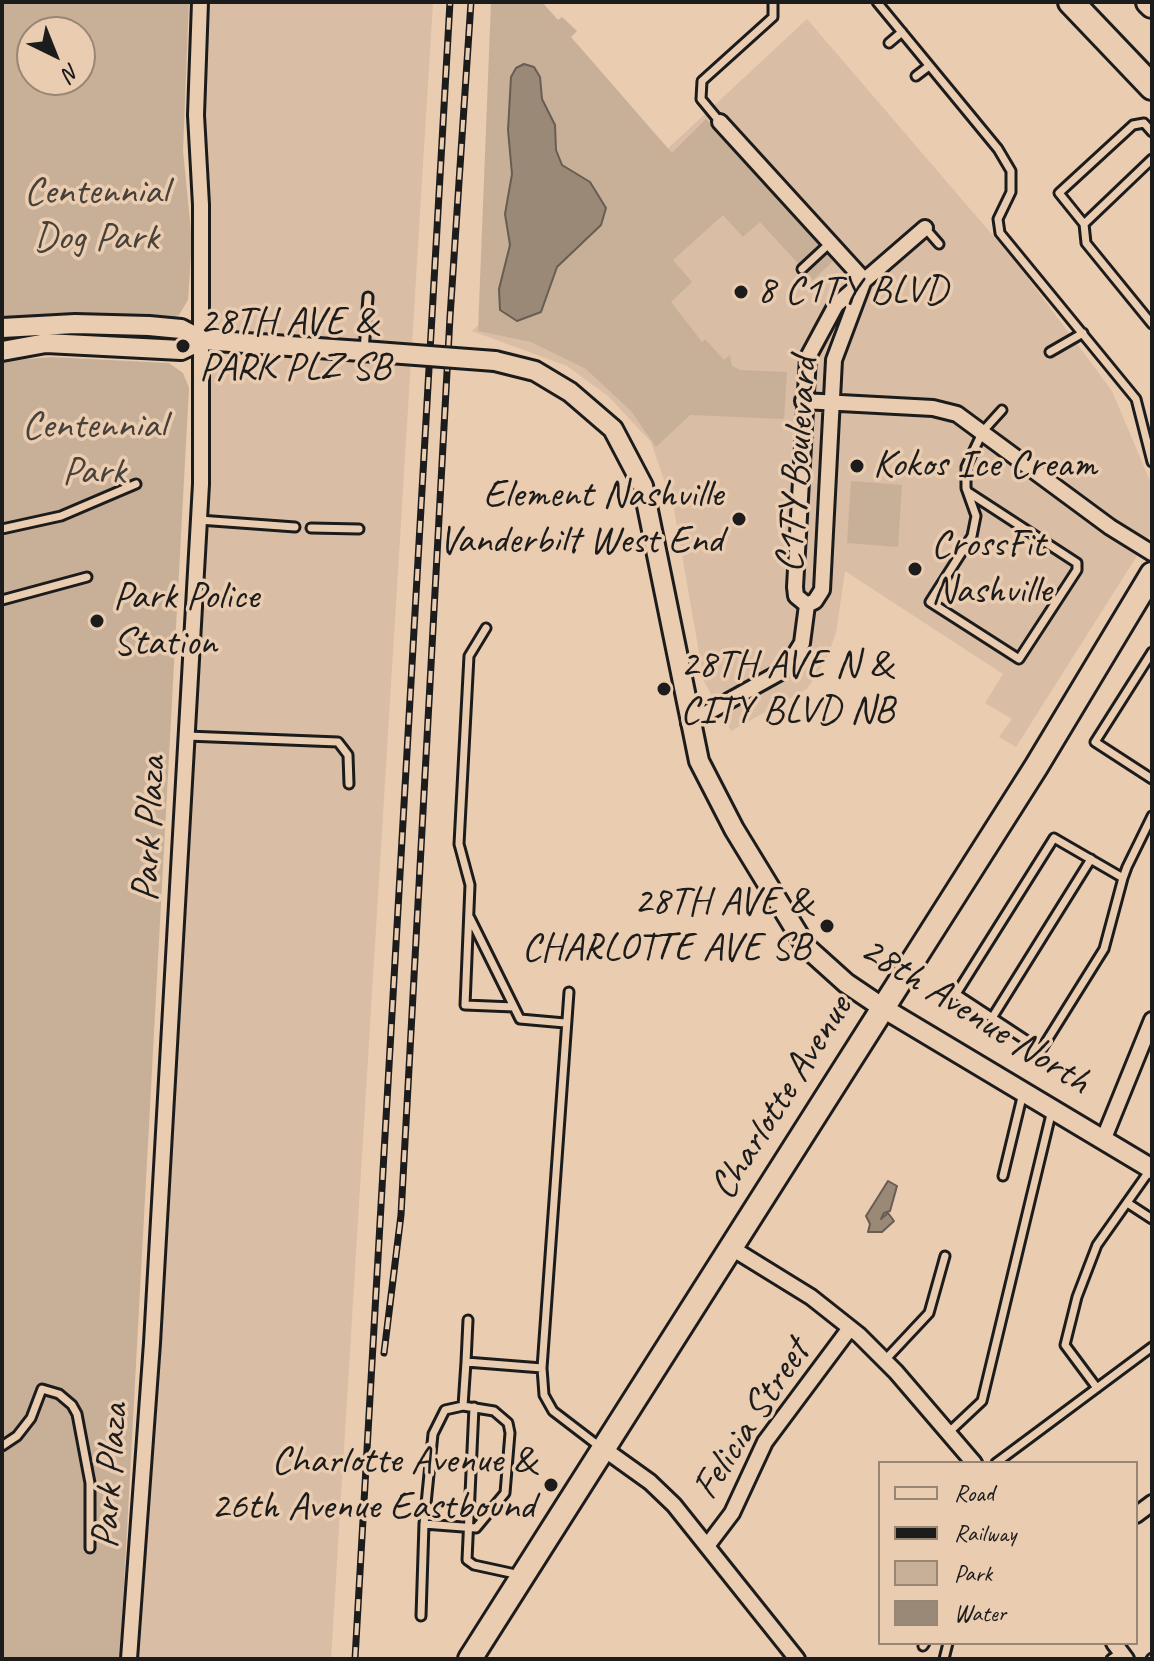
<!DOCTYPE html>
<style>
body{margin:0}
#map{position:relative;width:1154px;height:1661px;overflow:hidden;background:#eaccb0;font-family:Caveat,sans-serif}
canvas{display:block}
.frame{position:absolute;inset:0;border:4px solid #1c1c1c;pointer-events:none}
.legend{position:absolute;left:878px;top:1461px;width:260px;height:184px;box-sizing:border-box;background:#eaccb0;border:2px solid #988675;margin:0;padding:10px 14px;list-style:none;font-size:24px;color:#1c1c1c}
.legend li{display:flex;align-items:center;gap:16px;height:40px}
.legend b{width:40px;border:2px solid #988675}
.north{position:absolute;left:16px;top:16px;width:80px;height:80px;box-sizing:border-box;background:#eaccb0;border:2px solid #988675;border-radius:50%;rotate:137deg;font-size:22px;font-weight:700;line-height:32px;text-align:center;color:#1c1c1c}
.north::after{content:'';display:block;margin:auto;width:28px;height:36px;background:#1c1c1c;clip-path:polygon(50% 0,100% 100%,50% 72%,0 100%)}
</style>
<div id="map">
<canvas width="1154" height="1661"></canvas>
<div class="frame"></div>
<ul class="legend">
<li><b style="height:10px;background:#eaccb0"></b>Road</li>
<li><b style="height:10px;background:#1c1c1c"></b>Railway</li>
<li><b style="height:22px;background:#c8b098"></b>Park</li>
<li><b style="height:22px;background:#9b8978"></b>Water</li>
</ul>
<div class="north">N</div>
</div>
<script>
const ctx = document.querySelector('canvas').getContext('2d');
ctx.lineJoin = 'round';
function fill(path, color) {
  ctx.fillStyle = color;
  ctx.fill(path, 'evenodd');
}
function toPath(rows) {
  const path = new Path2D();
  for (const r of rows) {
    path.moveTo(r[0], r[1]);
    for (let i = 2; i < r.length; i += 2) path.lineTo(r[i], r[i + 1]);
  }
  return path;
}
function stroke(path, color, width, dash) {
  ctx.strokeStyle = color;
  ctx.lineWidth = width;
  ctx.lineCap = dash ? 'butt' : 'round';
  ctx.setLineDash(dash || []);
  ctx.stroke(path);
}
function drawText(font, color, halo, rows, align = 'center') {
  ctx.font = font + ' Caveat,sans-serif';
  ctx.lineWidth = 7;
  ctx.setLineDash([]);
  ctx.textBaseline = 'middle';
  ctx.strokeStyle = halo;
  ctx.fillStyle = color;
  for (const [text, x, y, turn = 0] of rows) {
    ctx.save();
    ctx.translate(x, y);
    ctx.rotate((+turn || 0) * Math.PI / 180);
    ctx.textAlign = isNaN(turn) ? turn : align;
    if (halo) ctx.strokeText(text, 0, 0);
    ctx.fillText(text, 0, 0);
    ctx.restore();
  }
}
fill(toPath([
 [200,2,433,2,331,1659,129,1659,201,484],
 [807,19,1019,266,1112,391,1152,486,1152,532,1016,747,999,737,1012,719,985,703,1003,674,845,571,836,633,826,660,807,689,731,731,704,681,674,509,651,442,608,396,567,366,472,331]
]), '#d9bda4');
fill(toPath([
 [2,2,189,2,183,151,192,241,188,300,179,315,170,319,102,314,2,318],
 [32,32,80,32,80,80,32,80],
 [491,2,542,2,558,20,562,17,577,31,571,37,672,153,706,119,834,260,813,280,760,222,743,237,723,215,673,260,692,282,671,302,702,342,705,339,724,360,730,355,732,366,741,370,787,372,784,419,690,415,656,447,631,411,586,369,531,342,478,331],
 [51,357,169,363,183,373,189,388,120,1659,2,1659,2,361],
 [851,481,902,485,898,547,847,543]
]), '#c8b098');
const water = toPath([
 [524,64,534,67,540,77,542,99,555,125,556,150,562,165,590,182,606,208,601,225,557,267,541,312,517,321,500,310,499,289,510,245,505,214,512,174,508,130,511,77,516,68,524,64],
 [888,1181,897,1186,890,1211,884,1213,881,1219,888,1213,894,1221,882,1232,868,1232,870,1224,866,1216,888,1181]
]);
fill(water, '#9b8978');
stroke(water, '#685d53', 2);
const lane = toPath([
 [877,2,998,149,1011,171,1011,192,998,219,1000,233,1136,399,1152,462],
 [889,43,902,32],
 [916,76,929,66],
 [720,122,701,99,702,81,773,17,773,2],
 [1152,132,1144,123,1133,125,1059,193,1084,224,1152,159],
 [1084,224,1086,243,1152,324],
 [925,228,939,244],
 [802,269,830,243],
 [364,351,368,297],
 [1050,352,1083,333],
 [968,492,1077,563,1077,570,1019,659,930,602,972,536,976,516,966,488,966,467,983,431,1002,410],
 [199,520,295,527],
 [311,528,359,529],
 [2,529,61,516,136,484],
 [2,600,87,577],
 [486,628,469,656,459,844,470,885,465,1005,514,1007],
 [1152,652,1095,742,1152,779],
 [187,736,338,742,348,755,349,784],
 [1123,878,1054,838,956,994,1041,1050,1104,949,1123,878,1127,867,1152,816],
 [470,918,520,1019,565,1023],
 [569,992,542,1368,544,1395,553,1411,600,1447],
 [992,1018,1091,859],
 [1003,1176,1023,1093],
 [1129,1204,1152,1219],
 [885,1360,929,1313,945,1256],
 [466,1362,468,1320],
 [1097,1388,1065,1345,1077,1297,1097,1245,1150,1170],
 [463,1406,494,1411,508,1423,510,1433,505,1493,476,1528,424,1524,433,1434,445,1410,463,1406,466,1362,542,1368],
 [474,1407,467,1560,474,1565,520,1575],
 [948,1433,982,1401,1052,1110],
 [2,1446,17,1436,31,1418,42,1389,59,1394,72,1405,77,1414,90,1483,90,1548],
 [996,1463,1152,1347],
 [421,1616,424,1524],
 [923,1646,925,1643],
 [944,1659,948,1643],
 [1111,1659,1121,1652],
 [1151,1659,1152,1658]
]);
const street = toPath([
 [720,122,864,280],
 [803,401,933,408,957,414,1110,527,1152,553],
 [807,605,796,596,795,587,808,357,836,305,925,228],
 [807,605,815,601,822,590,834,360,864,280],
 [689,723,786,669,802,643,807,605],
 [1104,1138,1152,1020],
 [730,1247,811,1297,859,1335,896,1372,974,1463],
 [604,1449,650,1482,674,1505,797,1659],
 [1136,1515,1152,1503],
 [707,1546,732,1513,765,1442,850,1328],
 [1114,1643,1126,1659],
 [129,1659,152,1343,201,484,201,205,196,115,200,2]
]);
const secondary = toPath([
 [2,328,75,324,149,326,181,329,202,340,376,352],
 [2,351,46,343,181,350,202,340],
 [495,361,535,371,570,392,613,429,643,486,699,761,734,829,806,947,846,983,883,1008,1152,1169]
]);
const primary = toPath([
 [470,1659,1036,767,1152,574]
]);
const highway = toPath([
 [1071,2,1152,87],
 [1149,2,1152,5]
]);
stroke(lane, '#1c1c1c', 13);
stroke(street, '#1c1c1c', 20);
stroke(secondary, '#1c1c1c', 24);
stroke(primary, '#1c1c1c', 28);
stroke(highway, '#1c1c1c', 30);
stroke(lane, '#eaccb0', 7);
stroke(street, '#eaccb0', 14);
stroke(secondary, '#eaccb0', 18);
stroke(primary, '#eaccb0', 22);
stroke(highway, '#eaccb0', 24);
const rail = toPath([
 [384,1353,401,1215,450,317,471,2],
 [355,1659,450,2]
]);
stroke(rail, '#1c1c1c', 7);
stroke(rail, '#eaccb0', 4, [12]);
const secondaryBridge = toPath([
 [376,352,495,361]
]);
stroke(secondaryBridge, '#1c1c1c', 24, []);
stroke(secondaryBridge, '#eaccb0', 18);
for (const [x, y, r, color] of [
 [741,292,8,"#1c1c1c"],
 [183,346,8,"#1c1c1c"],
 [857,466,8,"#1c1c1c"],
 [739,519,8,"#1c1c1c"],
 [915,569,8,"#1c1c1c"],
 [97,621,8,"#1c1c1c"],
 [664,689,8,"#1c1c1c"],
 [827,926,8,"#1c1c1c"],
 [551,1485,8,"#1c1c1c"]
]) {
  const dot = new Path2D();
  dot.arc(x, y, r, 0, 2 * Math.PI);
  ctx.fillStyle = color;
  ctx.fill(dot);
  stroke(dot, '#eaccb0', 3);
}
drawText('40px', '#47413b', '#eaccb0', [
 ["Centennial",96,193],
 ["Dog Park",96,239],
 ["Centennial",94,427],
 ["Park",94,473]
]);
drawText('40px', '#1c1c1c', '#eaccb0', [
 ["8 C1TY BLVD",757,292],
 ["28TH AVE &",199,323],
 ["PARK PLZ SB",199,369],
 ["Kokos Ice Cream",873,466],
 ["Element Nashville",723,496,"right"],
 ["Vanderbilt West End",723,542,"right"],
 ["CrossFit",931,546],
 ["Nashville",931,592],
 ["Park Police",113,598],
 ["Station",113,644],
 ["28TH AVE N &",680,666],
 ["CITY BLVD NB",680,712],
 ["28TH AVE &",811,903,"right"],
 ["CHARLOTTE AVE SB",811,949,"right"],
 ["Charlotte Avenue &",535,1462,"right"],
 ["26th Avenue Eastbound",535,1508,"right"]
], 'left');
drawText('40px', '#1c1c1c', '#eaccb0', [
 ["C1TY Boulevard",798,465,-86],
 ["Park Plaza",150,829,-87],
 ["28th Avenue North",975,1016,32],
 ["Charlotte Avenue",782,1098,-58],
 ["Felicia Street",752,1420,-57],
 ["Park Plaza",111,1476,-86]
]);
</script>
